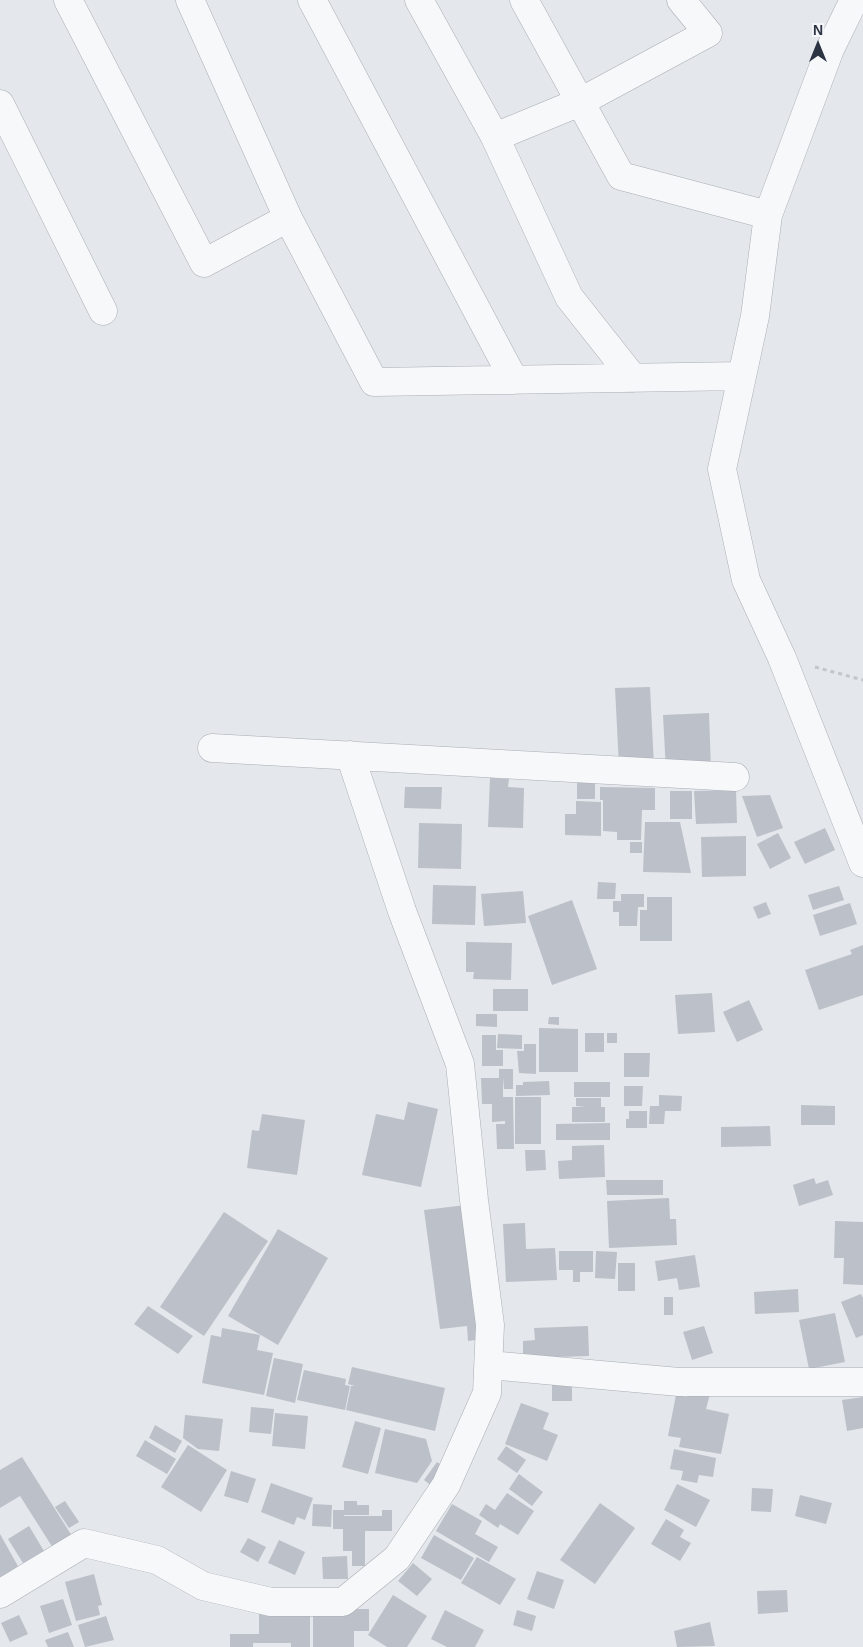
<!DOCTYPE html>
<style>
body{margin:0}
#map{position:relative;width:863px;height:1647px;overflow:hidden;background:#e4e7eb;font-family:Helvetica,sans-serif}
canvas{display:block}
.north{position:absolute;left:793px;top:20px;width:50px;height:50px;-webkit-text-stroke:4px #f4f6f9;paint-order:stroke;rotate:0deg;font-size:14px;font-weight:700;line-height:20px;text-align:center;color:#2c3443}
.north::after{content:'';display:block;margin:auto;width:18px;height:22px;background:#2c3443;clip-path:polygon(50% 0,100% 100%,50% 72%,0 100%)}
</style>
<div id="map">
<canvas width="863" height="1647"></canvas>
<div class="north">N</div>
</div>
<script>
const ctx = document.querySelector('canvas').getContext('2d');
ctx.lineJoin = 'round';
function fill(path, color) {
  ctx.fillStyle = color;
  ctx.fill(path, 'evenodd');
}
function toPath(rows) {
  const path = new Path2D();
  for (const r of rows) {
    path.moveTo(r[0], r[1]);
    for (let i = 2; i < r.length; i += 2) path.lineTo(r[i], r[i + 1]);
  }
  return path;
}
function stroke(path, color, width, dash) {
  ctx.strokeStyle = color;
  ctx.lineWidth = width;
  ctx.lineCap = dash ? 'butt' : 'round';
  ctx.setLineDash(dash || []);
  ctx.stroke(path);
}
fill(toPath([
 [650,687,654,766,619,767,615,688],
 [709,713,711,769,666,771,663,715],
 [577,776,595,776,595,799,577,799],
 [490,778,509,779,508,787,524,788,523,828,488,827],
 [405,787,442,787,441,809,404,808],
 [600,787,655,788,655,810,642,810,641,840,617,840,617,832,603,831,603,800,600,800],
 [736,790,737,823,696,824,694,791],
 [670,791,692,791,692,819,670,819],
 [770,795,783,828,757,837,742,796],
 [576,801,601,802,601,836,565,835,565,814,576,814],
 [645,822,680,822,691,873,643,872],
 [419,823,462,824,461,869,418,868],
 [825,828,835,850,805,864,794,842],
 [778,833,791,858,770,869,757,844],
 [746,836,746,876,702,877,701,837],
 [630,842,642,842,642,853,630,853],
 [598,882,616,883,615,899,597,899],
 [433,885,476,886,475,925,432,924],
 [839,886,844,900,813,910,808,895],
 [523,891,526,923,484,926,481,894],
 [621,894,644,894,644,907,638,907,637,926,619,926,619,912,613,912,613,901,621,901],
 [647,897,672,897,672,941,640,941,640,910,647,910],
 [572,900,597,969,552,985,528,916],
 [766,902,771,914,758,919,753,907],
 [850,903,857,924,820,936,813,915],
 [466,942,512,943,511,980,473,979,474,972,466,972],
 [863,945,863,995,819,1010,805,970,852,954,850,950],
 [493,989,528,989,528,1011,493,1011],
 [712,993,715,1032,678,1034,675,995],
 [749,1000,763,1030,737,1042,723,1012],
 [476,1014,497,1014,497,1027,476,1026],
 [549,1017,559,1017,559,1025,548,1024],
 [539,1028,578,1029,578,1072,539,1072],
 [585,1033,604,1033,604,1052,585,1052],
 [607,1033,617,1033,617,1043,607,1043],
 [498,1034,522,1035,522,1049,497,1048],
 [482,1035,496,1035,496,1050,503,1050,503,1066,482,1066],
 [524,1044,536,1044,536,1074,519,1073,517,1051,524,1051],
 [624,1053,650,1053,649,1077,624,1077],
 [499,1069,513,1069,513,1089,504,1089,503,1077,503,1097,513,1097,514,1149,497,1149,496,1124,505,1124,505,1121,492,1122,492,1104,482,1104,481,1078,499,1078],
 [549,1081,550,1095,516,1096,516,1085,523,1085,523,1082],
 [574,1082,610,1082,610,1097,574,1097],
 [624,1086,643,1086,642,1106,624,1106],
 [659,1095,682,1096,681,1111,665,1111,664,1124,649,1124,650,1106,659,1106],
 [515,1097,541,1097,541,1144,515,1144],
 [576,1098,601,1098,601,1107,605,1107,605,1122,572,1122,572,1107,586,1107,576,1106],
 [408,1102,438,1109,421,1187,362,1175,376,1114,404,1120],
 [801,1105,835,1106,835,1125,801,1125],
 [629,1111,647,1111,647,1128,626,1128,626,1119,629,1119],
 [262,1114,305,1120,297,1175,247,1168,252,1130,259,1131],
 [610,1123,610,1140,556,1140,556,1124],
 [770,1126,771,1146,721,1147,721,1127],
 [604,1145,605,1177,559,1179,558,1161,572,1160,572,1146],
 [525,1150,545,1150,546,1170,526,1171],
 [814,1178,816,1184,828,1180,833,1195,799,1206,793,1185],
 [606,1180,663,1180,663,1195,607,1195],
 [669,1198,670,1219,676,1219,677,1245,609,1248,607,1201],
 [466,1205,483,1339,468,1341,467,1326,440,1329,424,1210],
 [224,1212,268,1241,204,1336,160,1307],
 [835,1221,863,1222,863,1285,843,1284,844,1258,834,1258],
 [525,1223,526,1249,555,1248,557,1280,506,1282,503,1224],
 [278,1229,328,1258,278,1345,228,1316],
 [559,1251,593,1251,593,1272,580,1272,580,1282,573,1282,573,1270,559,1270],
 [596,1251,617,1252,615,1279,595,1278],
 [695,1255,700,1287,679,1290,677,1278,658,1281,655,1261],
 [618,1263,635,1263,635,1291,618,1291],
 [798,1289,799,1312,755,1314,754,1292],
 [861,1294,863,1298,863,1335,856,1338,841,1302],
 [664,1297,673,1297,673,1315,664,1315],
 [148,1306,193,1336,178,1354,134,1324],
 [835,1313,845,1362,809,1369,799,1320],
 [588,1326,589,1356,523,1358,523,1341,535,1340,534,1328],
 [704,1326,713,1353,692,1360,683,1332],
 [222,1328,260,1335,257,1350,273,1353,264,1395,202,1383,211,1335,221,1337],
 [274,1358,303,1364,295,1403,266,1396],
 [352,1367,445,1388,435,1431,346,1410,351,1386,355,1386,348,1384],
 [304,1370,346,1379,345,1385,350,1386,345,1410,297,1400],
 [552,1383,572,1384,572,1401,552,1401],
 [689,1390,710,1394,706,1409,729,1414,721,1454,679,1447,681,1438,668,1436,676,1395,687,1397],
 [863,1397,863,1428,847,1431,842,1400],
 [521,1403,549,1413,543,1429,558,1435,547,1461,505,1444],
 [251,1407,274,1409,271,1434,249,1432],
 [275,1413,308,1416,305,1449,272,1446],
 [185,1415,223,1419,219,1451,198,1449,183,1438],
 [355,1421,381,1428,368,1474,342,1467],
 [155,1425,182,1441,175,1453,149,1438],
 [385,1429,426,1439,432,1461,417,1483,375,1473],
 [145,1440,176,1459,167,1474,136,1456],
 [188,1445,227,1470,201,1512,161,1487],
 [506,1446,526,1460,517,1473,497,1459],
 [674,1449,716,1458,713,1477,699,1475,697,1483,681,1480,683,1471,670,1469],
 [22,1457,72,1536,53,1548,20,1496,0,1508,0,1470],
 [437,1462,445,1468,432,1486,424,1480],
 [231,1471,256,1479,248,1503,224,1496],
 [519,1474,543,1492,532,1506,509,1489],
 [271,1483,313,1498,305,1520,297,1517,294,1525,261,1512],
 [677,1484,710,1500,696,1527,664,1510],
 [752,1488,773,1489,771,1512,751,1511],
 [507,1493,534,1511,518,1535,500,1524,498,1528,479,1515,486,1504,495,1510],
 [800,1495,832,1503,826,1524,795,1516],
 [65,1501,79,1522,69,1528,55,1507],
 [344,1501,357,1501,357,1505,369,1505,369,1515,344,1515],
 [600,1503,635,1528,595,1584,560,1560],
 [313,1504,332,1505,331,1527,312,1526],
 [452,1504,482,1521,475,1534,498,1547,489,1562,436,1531],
 [333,1510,344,1510,344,1516,382,1516,382,1510,392,1510,392,1531,365,1531,365,1566,352,1566,352,1551,343,1551,343,1529,333,1529],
 [666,1519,684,1530,680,1537,691,1543,680,1561,651,1544],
 [29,1526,44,1551,23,1563,8,1539],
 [0,1534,24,1577,0,1589],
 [434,1535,474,1558,461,1580,421,1558],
 [248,1538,266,1547,258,1562,240,1552],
 [279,1540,305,1552,295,1575,268,1563],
 [347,1556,348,1579,323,1579,322,1557],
 [477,1557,516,1579,500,1605,461,1583],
 [413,1563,432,1579,417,1596,398,1581],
 [537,1571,564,1580,554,1609,527,1599],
 [94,1574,102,1605,98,1606,100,1615,76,1621,65,1582],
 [787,1590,788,1612,758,1614,757,1591],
 [393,1595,427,1616,407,1647,387,1647,368,1635],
 [63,1599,72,1625,49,1633,40,1606],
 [344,1609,369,1609,369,1631,354,1631,354,1647,313,1647,313,1616,344,1615],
 [445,1610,484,1630,475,1647,447,1647,431,1639],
 [517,1610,536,1616,532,1631,513,1625],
 [259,1611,310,1611,310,1647,291,1647,291,1643,253,1643,253,1647,230,1647,230,1634,259,1634],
 [19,1615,28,1634,10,1642,1,1623],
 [106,1616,114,1640,85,1647,78,1625],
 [710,1622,715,1646,677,1647,674,1631],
 [68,1632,74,1647,48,1647,45,1640]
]), '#bcc0c8');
const minor = toPath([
 [68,0,204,263,288,218],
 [190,0,288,218,374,382,742,376],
 [312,0,514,380],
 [419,0,495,137,569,297,633,378],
 [524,0,621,176,768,215],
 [854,0,830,49,768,215,755,316,722,469,746,580,782,658,863,863],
 [0,104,103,311],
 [495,137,580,102,708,33,681,0],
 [212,748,735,777],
 [489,1365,679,1382,863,1382],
 [0,1594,84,1543,157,1560,203,1586,271,1602,343,1602,397,1558,446,1485,487,1393,490,1325,474,1200,460,1064,402,911,350,755]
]);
stroke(minor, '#a9aeb5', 29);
stroke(toPath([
 [815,667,863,680]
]), '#c2c5ca', 3, [4, 4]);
stroke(minor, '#f7f8fa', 28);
</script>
